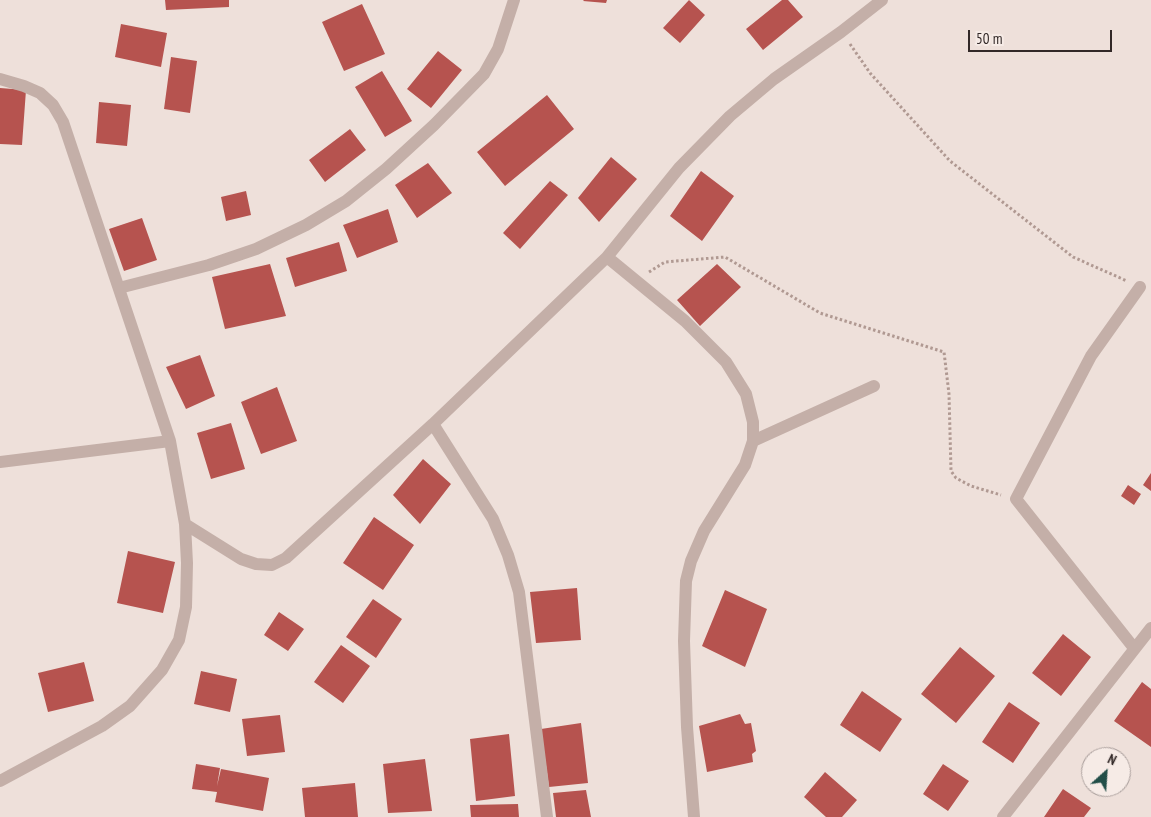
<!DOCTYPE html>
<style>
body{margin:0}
#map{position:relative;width:1151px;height:817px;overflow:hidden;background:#eee0da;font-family:"PT Sans Narrow",sans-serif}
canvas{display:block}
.north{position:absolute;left:1081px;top:747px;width:50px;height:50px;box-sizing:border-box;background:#f6ebe6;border:1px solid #a89d9a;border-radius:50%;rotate:26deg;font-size:14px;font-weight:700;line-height:20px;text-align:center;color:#322827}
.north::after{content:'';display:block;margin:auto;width:18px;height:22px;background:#224e48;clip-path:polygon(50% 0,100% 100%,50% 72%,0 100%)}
.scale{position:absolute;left:968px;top:30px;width:144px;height:22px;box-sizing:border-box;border:2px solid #322827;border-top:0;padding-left:6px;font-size:15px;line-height:18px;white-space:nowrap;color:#322827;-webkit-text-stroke:4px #f6ebe6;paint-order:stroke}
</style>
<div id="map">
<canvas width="1151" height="817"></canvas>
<div class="north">N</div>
<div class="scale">50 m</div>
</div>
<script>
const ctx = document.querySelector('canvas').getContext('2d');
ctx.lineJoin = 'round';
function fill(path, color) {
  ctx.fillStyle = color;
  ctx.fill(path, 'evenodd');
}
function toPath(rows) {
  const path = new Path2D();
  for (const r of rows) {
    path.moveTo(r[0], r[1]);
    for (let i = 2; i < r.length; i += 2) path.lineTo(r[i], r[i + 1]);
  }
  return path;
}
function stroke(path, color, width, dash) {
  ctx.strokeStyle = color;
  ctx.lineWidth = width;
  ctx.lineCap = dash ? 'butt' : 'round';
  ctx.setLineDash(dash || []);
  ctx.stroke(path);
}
fill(toPath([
 [165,0,229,0,229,7,166,10],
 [584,0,607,0,606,3,583,1],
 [689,0,705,15,680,43,663,28],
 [782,0,788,0,803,17,763,50,746,29],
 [362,4,385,54,344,71,322,22],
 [121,24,167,33,161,67,115,57],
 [438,51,462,70,431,108,407,89],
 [171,57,197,61,190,113,164,109],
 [382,71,412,121,385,137,355,87],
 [0,88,26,90,22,145,0,144],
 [547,95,574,129,505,186,477,152],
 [99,102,131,105,127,146,96,143],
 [350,129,366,150,325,182,309,160],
 [611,157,637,179,599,222,578,198],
 [428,163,452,193,417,218,395,185],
 [701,171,734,196,702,241,670,216],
 [550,181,568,195,520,249,503,233],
 [246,191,251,215,226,221,221,197],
 [388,209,398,242,357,258,343,225],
 [142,218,157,260,124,271,109,229],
 [339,242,347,271,295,287,286,258],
 [270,264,286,316,225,329,212,277],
 [717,264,741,287,700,326,677,300],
 [200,355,215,396,186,409,166,367],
 [277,387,297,441,261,454,241,402],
 [231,423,245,469,211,479,197,433],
 [423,459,451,484,420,524,393,495],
 [1151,473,1151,491,1143,485],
 [1128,485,1141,494,1134,505,1121,496],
 [374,517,414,545,383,590,343,563],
 [128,551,175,562,163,613,117,603],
 [577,588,581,640,536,643,530,592],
 [725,590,767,609,745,667,702,646],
 [373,599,402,619,376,658,346,637],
 [279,612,304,629,288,651,264,635],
 [1063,634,1091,657,1061,696,1032,673],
 [341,645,370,666,343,703,314,682],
 [960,647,995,676,956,723,921,694],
 [84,662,94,701,48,712,38,673],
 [201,671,237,679,230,712,194,704],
 [1142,682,1151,689,1151,747,1114,721],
 [862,691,902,719,880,752,840,725],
 [1009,702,1040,723,1013,763,982,742],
 [740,714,745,724,751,723,756,751,752,754,753,762,707,772,699,726],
 [280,715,285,752,247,756,242,719],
 [581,723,588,783,549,787,541,729],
 [509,734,515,796,476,801,470,739],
 [425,759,432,811,388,813,383,764],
 [196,764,220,768,217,786,221,769,269,778,263,811,215,802,217,792,192,789],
 [943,764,969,781,948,811,923,794],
 [825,772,857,800,842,817,826,817,804,797],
 [355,783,358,817,305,817,302,788],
 [1063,789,1091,808,1084,817,1044,817],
 [586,790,591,817,556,817,553,793],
 [518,804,519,817,471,817,470,805]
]), '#b6534f');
stroke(toPath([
 [850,44,870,73,950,161,1073,257,1127,281],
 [649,272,665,262,725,257,820,313,944,352,949,394,951,471,956,478,971,486,1001,495]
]), '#b09992', 3, [2.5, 2.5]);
stroke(toPath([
 [0,79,24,86,40,93,53,105,63,122,170,441,185,524,187,563,186,607,179,640,162,670,130,706,102,726,0,781],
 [119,288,209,265,256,249,306,225,346,201,386,169,434,125,484,74,498,49,514,0],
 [433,424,493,519,508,555,519,592,547,817],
 [753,441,874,386],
 [0,462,170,441],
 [185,524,241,559,256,564,272,565,286,558,433,424,607,257],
 [1134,648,1016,499,1091,356,1140,287],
 [694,817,687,727,684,641,686,581,691,561,704,531,745,465,753,441,753,422,746,394,726,362,685,321,607,257,679,168,730,116,774,79,841,32,882,0],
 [1003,817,1151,628]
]), '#c4afa8', 12);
</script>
